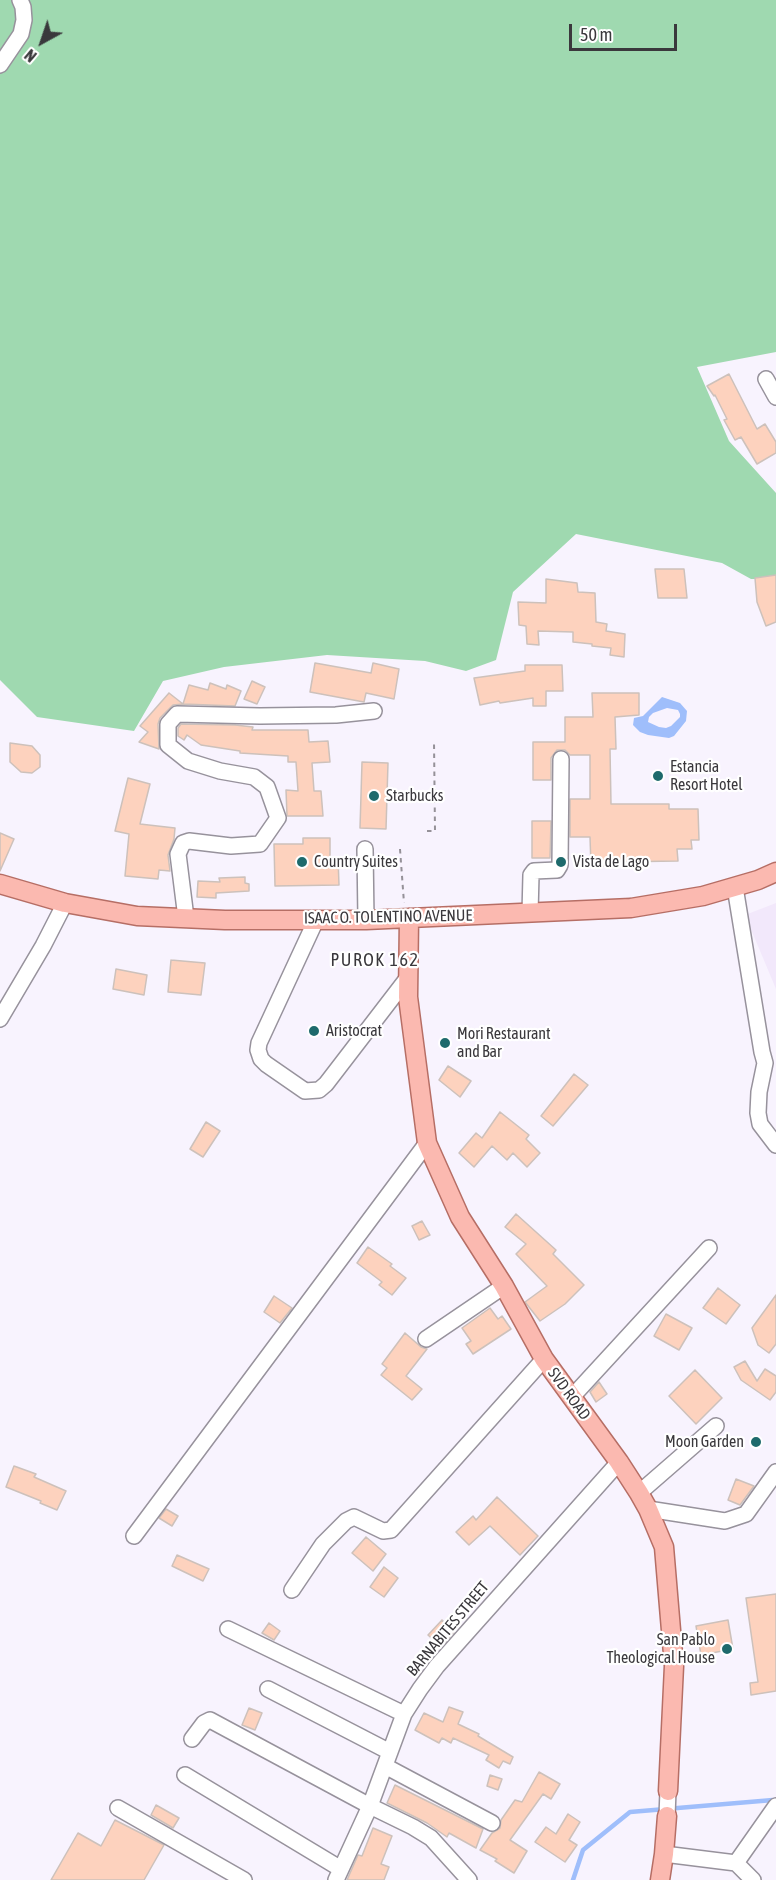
<!DOCTYPE html>
<style>
body{margin:0}
#map{position:relative;width:776px;height:1880px;overflow:hidden;background:#f8f3fe;font-family:"Asap Condensed",sans-serif}
canvas{display:block}
.north{position:absolute;left:12px;top:12px;width:60px;height:60px;-webkit-text-stroke:4px #fff;paint-order:stroke;rotate:220deg;font-size:16px;font-weight:700;line-height:24px;text-align:center;color:#3a383c}
.north::after{content:'';display:block;margin:auto;width:21px;height:27px;background:#3a383c;clip-path:polygon(50% 0,100% 100%,50% 72%,0 100%)}
.scale{position:absolute;left:569px;top:24px;width:108px;height:27px;box-sizing:border-box;border:3px solid #3a383c;border-top:0;padding-left:8px;font-size:18px;line-height:21px;white-space:nowrap;color:#3a383c;-webkit-text-stroke:4px #fff;paint-order:stroke}
</style>
<div id="map">
<canvas width="776" height="1880"></canvas>
<div class="north">N</div>
<div class="scale">50 m</div>
</div>
<script>
const ctx = document.querySelector('canvas').getContext('2d');
ctx.lineJoin = 'round';
function fill(path, color) {
  ctx.fillStyle = color;
  ctx.fill(path, 'evenodd');
}
function toPath(rows) {
  const path = new Path2D();
  for (const r of rows) {
    path.moveTo(r[0], r[1]);
    for (let i = 2; i < r.length; i += 2) path.lineTo(r[i], r[i + 1]);
  }
  return path;
}
function stroke(path, color, width, dash) {
  ctx.strokeStyle = color;
  ctx.lineWidth = width;
  ctx.lineCap = dash ? 'butt' : 'round';
  ctx.setLineDash(dash || []);
  ctx.stroke(path);
}
function drawText(font, color, halo, rows, align = 'center') {
  ctx.font = font + ' "Asap Condensed",sans-serif';
  ctx.lineWidth = 4.5;
  ctx.setLineDash([]);
  ctx.textBaseline = 'middle';
  ctx.strokeStyle = halo;
  ctx.fillStyle = color;
  for (const [text, x, y, turn = 0] of rows) {
    ctx.save();
    ctx.translate(x, y);
    ctx.rotate((+turn || 0) * Math.PI / 180);
    ctx.textAlign = isNaN(turn) ? turn : align;
    if (halo) ctx.strokeText(text, 0, 0);
    ctx.fillText(text, 0, 0);
    ctx.restore();
  }
}
fill(toPath([
 [776,903,776,989,745,915]
]), '#f2e8fb');
fill(toPath([
 [0,0,776,0,776,352,697,367,729,441,776,493,776,579,751,579,722,563,576,534,513,592,496,660,466,671,425,661,327,655,224,667,163,681,134,731,37,717,0,680]
]), '#9fd9b0');
fill(toPath([
 [662,697,680,703,687,711,686,721,674,736,669,738,648,735,640,732,633,725,634,718,643,716],
 [667,708,678,710,680,714,680,717,671,726,666,728,659,727,648,722,649,717,653,713]
]), '#9fbefb');
stroke(toPath([
 [573,1880,583,1850,630,1812,773,1800]
]), '#9fbefb', 4.5);
const building = toPath([
 [729,374,757,429,765,424,776,442,776,453,757,464,741,437,735,440,724,420,727,419,715,395,714,396,707,386,729,374],
 [655,569,684,569,687,598,658,598,655,569],
 [776,575,776,622,766,626,757,602,755,578,776,575],
 [546,579,577,583,578,592,595,593,596,622,607,624,606,631,625,634,624,657,610,655,611,648,592,646,592,644,573,642,573,632,538,631,539,645,527,644,526,626,519,625,518,602,546,603,546,579],
 [315,663,371,673,373,663,399,669,394,699,366,693,364,702,310,692,315,663],
 [525,665,562,665,563,691,546,691,546,706,533,706,533,698,500,703,499,701,480,705,474,678,525,671,525,665],
 [252,681,265,687,257,704,244,699,252,681],
 [210,683,226,689,227,685,241,691,235,706,183,704,189,685,208,690,210,683],
 [169,693,183,704,173,705,160,718,158,724,159,749,139,742,148,732,140,726,169,693],
 [592,693,639,693,639,715,615,717,616,749,610,749,611,804,669,804,669,809,698,809,699,840,691,840,692,849,677,849,678,861,613,862,613,866,591,866,590,837,570,837,570,799,590,799,590,755,570,755,565,750,557,750,551,758,551,780,533,780,533,742,565,742,565,717,593,717,592,693],
 [181,724,235,725,253,727,252,730,308,730,309,742,328,741,330,762,312,763,314,791,321,791,323,816,287,816,286,790,298,791,296,762,288,762,288,756,240,753,240,751,201,745,187,735,184,740,178,736,178,728,181,724],
 [10,743,32,746,40,755,40,767,32,773,21,772,10,762,10,743],
 [362,762,388,763,386,829,360,828,362,762],
 [128,778,150,784,140,824,175,828,174,839,168,855,170,871,159,870,158,879,125,876,129,834,115,831,128,778],
 [532,821,551,821,550,858,532,858,532,821],
 [0,833,14,839,0,871,0,833],
 [303,838,330,838,330,858,338,858,339,885,275,886,274,844,303,844,303,838],
 [245,877,245,883,249,884,249,891,216,893,216,898,197,897,198,881,220,882,219,878,245,877],
 [171,960,205,963,201,995,168,992,171,960],
 [116,969,147,975,144,995,113,989,116,969],
 [448,1066,471,1081,460,1097,439,1080,448,1066],
 [574,1074,588,1085,553,1126,541,1116,574,1074],
 [500,1112,529,1135,526,1139,540,1153,527,1167,513,1153,507,1160,492,1146,474,1167,459,1153,476,1133,482,1138,500,1112],
 [206,1122,220,1131,203,1157,190,1149,206,1122],
 [516,1214,556,1250,553,1254,584,1285,565,1304,540,1321,525,1302,547,1286,516,1254,526,1244,505,1227,516,1214],
 [422,1221,430,1235,419,1240,412,1226,422,1221],
 [368,1247,392,1264,390,1266,406,1278,392,1295,379,1285,382,1282,357,1263,368,1247],
 [718,1288,740,1305,726,1324,703,1308,718,1288],
 [776,1295,776,1344,769,1353,758,1345,752,1328,776,1295],
 [274,1296,292,1308,280,1323,264,1312,274,1296],
 [490,1308,498,1319,502,1316,511,1329,473,1354,466,1344,471,1341,462,1328,490,1308],
 [666,1314,692,1328,679,1350,654,1336,666,1314],
 [405,1333,421,1347,427,1349,406,1376,422,1389,412,1400,381,1375,387,1368,382,1364,405,1333],
 [745,1361,757,1381,765,1369,776,1376,776,1392,770,1400,741,1380,734,1367,745,1361],
 [695,1370,722,1398,696,1424,669,1396,695,1370],
 [599,1382,607,1394,596,1402,590,1392,599,1382],
 [14,1466,36,1474,34,1477,66,1491,57,1510,40,1503,41,1501,6,1487,14,1466],
 [736,1479,754,1486,740,1505,728,1500,736,1479],
 [497,1497,538,1536,520,1555,490,1526,469,1545,456,1532,473,1516,476,1520,497,1497],
 [166,1509,178,1516,172,1526,159,1518,166,1509],
 [366,1537,386,1554,373,1571,352,1553,366,1537],
 [177,1555,209,1569,203,1581,172,1566,177,1555],
 [384,1567,398,1578,384,1597,370,1587,384,1567],
 [776,1594,776,1691,751,1695,750,1683,758,1682,746,1598,776,1594],
 [442,1620,454,1632,441,1647,428,1635,442,1620],
 [728,1620,733,1649,701,1655,696,1626,728,1620],
 [269,1623,280,1631,274,1640,262,1633,269,1623],
 [449,1707,463,1712,458,1724,479,1734,478,1736,513,1757,510,1764,503,1761,499,1768,486,1760,489,1755,453,1738,451,1743,442,1738,439,1743,415,1730,424,1713,443,1722,449,1707],
 [249,1708,262,1713,255,1730,242,1725,249,1708],
 [539,1772,560,1784,551,1799,543,1794,510,1840,527,1851,514,1873,495,1861,497,1859,480,1850,492,1833,500,1828,501,1820,515,1800,522,1802,539,1772],
 [490,1775,502,1779,498,1790,487,1786,490,1775],
 [395,1785,483,1829,476,1848,449,1833,447,1837,427,1823,387,1803,395,1785],
 [156,1805,179,1818,173,1828,151,1815,156,1805],
 [568,1814,580,1822,569,1840,577,1845,565,1862,535,1842,546,1827,556,1834,568,1814],
 [115,1820,164,1845,144,1880,51,1880,78,1833,101,1846,115,1820],
 [373,1828,392,1836,381,1864,389,1867,384,1880,347,1880,358,1855,362,1856,373,1828]
]);
fill(building, '#fdd2be');
stroke(building, '#cdc1bb', 1.5);
const minor = toPath([
 [0,65,21,34,24,20,23,7,20,0],
 [766,379,776,397],
 [365,849,366,920],
 [735,887,762,1052,765,1063,759,1092,758,1113,760,1124,776,1145],
 [530,913,531,875,534,871,557,870,560,865,561,759],
 [186,918,178,854,183,843,189,841,231,846,260,844,278,818,267,787,254,777,220,771,188,761,168,745,168,724,177,714,260,716,336,715,374,711],
 [316,920,259,1043,258,1050,261,1059,266,1064,305,1091,319,1090,326,1084,409,976],
 [0,1019,43,946,65,903],
 [426,1339,504,1286],
 [572,1397,709,1248],
 [639,1493,716,1426],
 [648,1509,725,1521,746,1514,776,1472],
 [134,1536,427,1143],
 [292,1590,323,1544,346,1521,354,1517,383,1531,391,1530,544,1359],
 [228,1629,404,1714],
 [268,1689,390,1752],
 [192,1739,204,1723,210,1720,370,1806,413,1827,431,1838,469,1880],
 [385,1766,492,1823],
 [185,1775,341,1869],
 [118,1808,244,1880],
 [667,1816,668,1791],
 [664,1854,736,1863,753,1880],
 [736,1863,776,1806],
 [336,1880,370,1806,404,1714,420,1689,437,1666,619,1462]
]);
const major = toPath([
 [0,884,65,903,137,916,225,920,366,920,631,908,703,896,758,880,776,872],
 [409,918,408,997,427,1143,460,1217,504,1286,544,1359,619,1462,639,1493,648,1509,664,1547,674,1666,668,1791],
 [660,1880,664,1854,667,1816]
]);
stroke(minor, '#97929c', 18);
stroke(major, '#b66e65', 21);
stroke(toPath([
 [427,831,435,831,434,742],
 [400,849,404,903]
]), '#959198', 2, [4.5, 4.5]);
stroke(minor, '#fff', 15);
stroke(major, '#fbb9b0', 18);
for (const [x, y, r, color] of [
 [658,776,6,"#1e6a6c"],
 [374,796,6,"#1e6a6c"],
 [302,862,6,"#1e6a6c"],
 [561,862,6,"#1e6a6c"],
 [314,1031,6,"#1e6a6c"],
 [445,1043,6,"#1e6a6c"],
 [756,1442,6,"#1e6a6c"],
 [727,1649,6,"#1e6a6c"]
]) {
  const dot = new Path2D();
  dot.arc(x, y, r, 0, 2 * Math.PI);
  ctx.fillStyle = color;
  ctx.fill(dot);
  stroke(dot, '#fff', 2);
}
drawText('16px', '#3a383c', '#fff', [
 ["Estancia",670,767],
 ["Resort Hotel",670,785],
 ["Starbucks",386,796],
 ["Country Suites",314,862],
 ["Vista de Lago",573,862],
 ["Aristocrat",326,1031],
 ["Mori Restaurant",457,1034],
 ["and Bar",457,1052],
 ["Moon Garden",744,1442,"right"],
 ["San Pablo",715,1640,"right"],
 ["Theological House",715,1658,"right"]
], 'left');
drawText('16px', '#3a383c', '#fff', [
 ["ISAAC O. TOLENTINO AVENUE",388,917,-1],
 ["SVD ROAD",569,1394,54],
 ["BARNABITES STREET",448,1629,-50]
]);
ctx.letterSpacing = '1.5px';
drawText('18px', '#3a383c', '#fff', [
 ["PUROK 162",375,960]
]);
ctx.letterSpacing = '0px';
</script>
